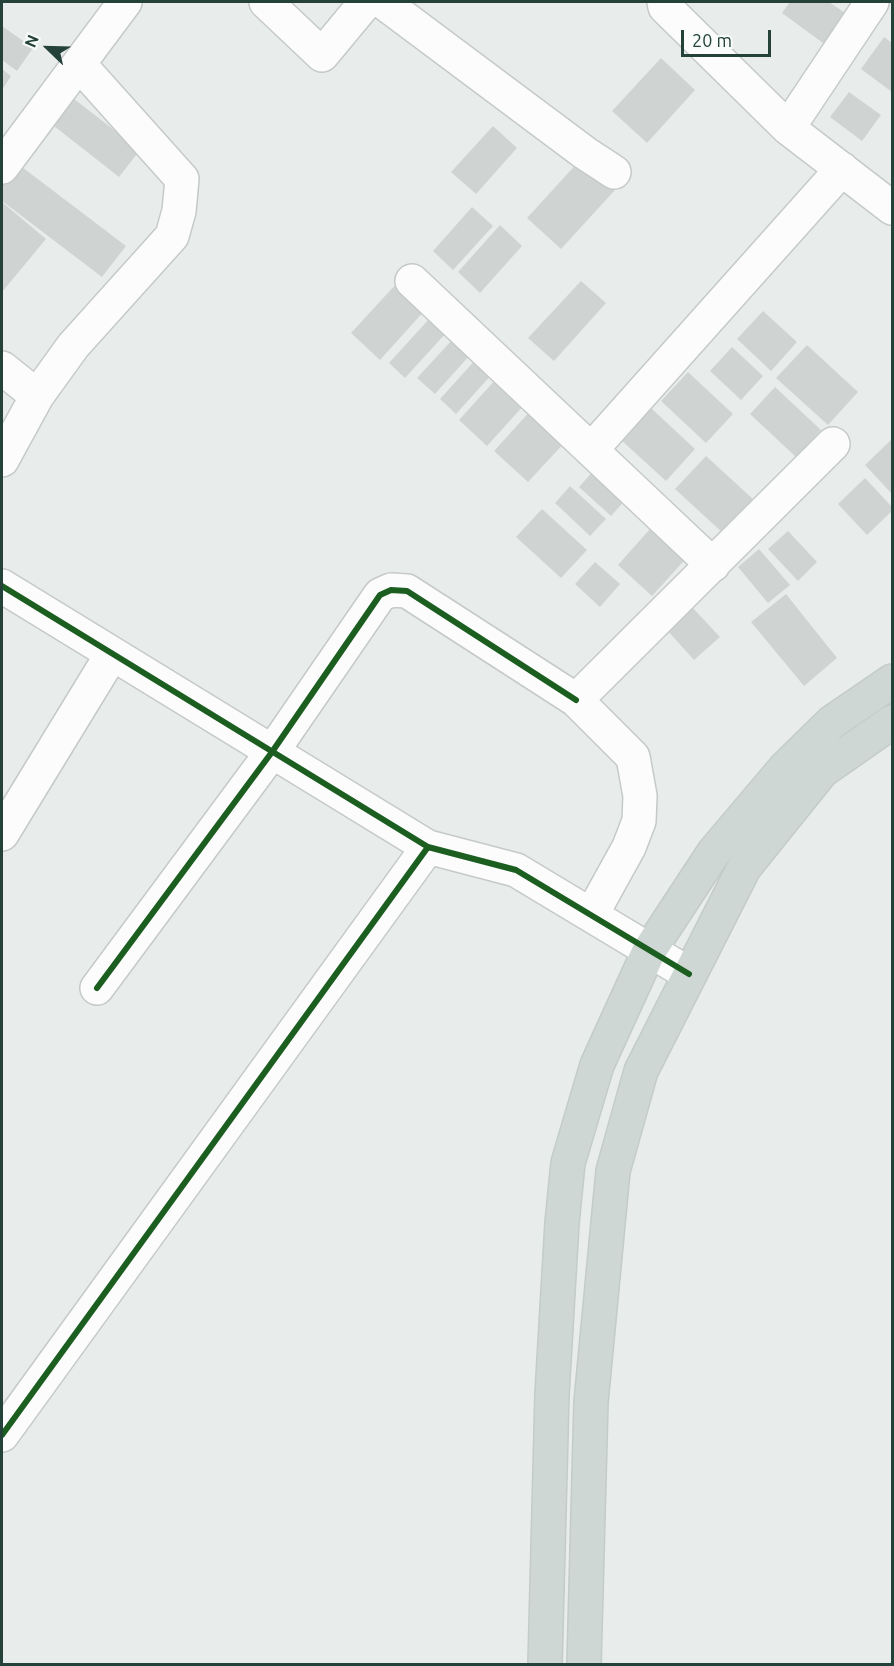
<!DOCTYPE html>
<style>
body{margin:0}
#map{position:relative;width:894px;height:1666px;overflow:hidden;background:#e8edeb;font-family:Ubuntu,sans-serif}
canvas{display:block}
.frame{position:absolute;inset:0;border:3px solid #24423a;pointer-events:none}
.north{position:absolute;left:18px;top:18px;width:60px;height:60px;-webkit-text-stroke:4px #f7fbf9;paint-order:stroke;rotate:293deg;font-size:16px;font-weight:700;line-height:24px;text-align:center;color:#24423a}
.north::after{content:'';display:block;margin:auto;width:21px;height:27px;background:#24423a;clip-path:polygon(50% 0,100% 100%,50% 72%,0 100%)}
.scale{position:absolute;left:681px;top:30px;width:90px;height:27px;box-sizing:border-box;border:3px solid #24423a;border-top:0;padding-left:8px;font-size:18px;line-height:21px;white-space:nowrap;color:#24423a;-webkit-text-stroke:4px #f7fbf9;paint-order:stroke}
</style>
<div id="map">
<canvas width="894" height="1666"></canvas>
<div class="frame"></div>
<div class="north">N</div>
<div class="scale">20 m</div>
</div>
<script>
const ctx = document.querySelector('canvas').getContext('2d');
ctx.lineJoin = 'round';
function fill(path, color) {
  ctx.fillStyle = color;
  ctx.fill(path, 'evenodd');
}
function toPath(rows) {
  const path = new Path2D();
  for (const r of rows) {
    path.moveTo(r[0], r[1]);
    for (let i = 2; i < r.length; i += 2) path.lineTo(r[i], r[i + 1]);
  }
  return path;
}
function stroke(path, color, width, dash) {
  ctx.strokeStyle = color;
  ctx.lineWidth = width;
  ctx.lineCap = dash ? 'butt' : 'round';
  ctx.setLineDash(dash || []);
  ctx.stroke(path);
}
fill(toPath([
 [790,2,829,2,848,15,827,46,782,13],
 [2,26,33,48,17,71,2,60],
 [884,37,892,43,892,92,861,69],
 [661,58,695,90,647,143,612,111],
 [2,69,11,76,2,90],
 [849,92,881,115,862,141,830,117],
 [74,99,140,150,119,177,54,126],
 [493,126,517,148,476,194,451,172],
 [581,159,615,190,561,249,527,218],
 [18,164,126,246,102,277,2,201,2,186],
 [2,202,46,239,2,292],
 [472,207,493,226,453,270,433,251],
 [500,225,522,246,480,293,458,272],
 [581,281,606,303,554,361,528,338],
 [397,283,426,309,380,360,351,333],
 [763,311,797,342,771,371,737,339],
 [430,318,446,333,405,378,389,363],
 [453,339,470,355,435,394,417,378],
 [807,345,858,392,828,425,776,378],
 [732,347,763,376,741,400,710,371],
 [478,357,494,372,456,414,440,399],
 [688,372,733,414,706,443,661,401],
 [497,378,525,404,487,446,459,420],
 [775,387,821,430,796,457,750,414],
 [533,408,567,440,528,482,494,451],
 [651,408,695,449,666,481,621,440],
 [892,439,892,494,865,465],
 [706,456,754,500,723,533,675,489],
 [595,469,627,498,611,516,579,487],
 [865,478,892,507,892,511,867,535,838,504],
 [570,486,606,519,590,536,555,503],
 [542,509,587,550,561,578,516,537],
 [657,521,692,552,652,596,618,565],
 [788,531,817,562,798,581,768,549],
 [759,549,790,585,768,603,738,567],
 [595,562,620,584,600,607,575,584],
 [786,594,837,658,804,686,751,622],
 [692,607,720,637,694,660,667,630]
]), '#cfd4d2');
const minor = toPath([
 [266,2,322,55,366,2],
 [383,2,585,153,614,172],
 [664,2,665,7,788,128,892,208],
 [788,128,872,2],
 [2,167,125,2],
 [412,281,713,565],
 [2,368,37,396],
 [591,450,842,169],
 [2,460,37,396,73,346,172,236,179,211,182,179,79,64],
 [2,586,428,847,516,870,689,974],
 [2,834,112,654],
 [592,914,629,847,639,821,640,796,633,757,576,700,833,444],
 [97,988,272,752,380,595,391,590,407,591,576,700],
 [2,1435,428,847]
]);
const major = toPath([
 [545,1664,552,1394,562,1223,568,1163,597,1065,649,951,714,852,785,768,832,722,892,681],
 [584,1664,591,1402,613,1171,641,1071,744,868,822,771,892,722]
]);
stroke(minor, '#c5cac8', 36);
stroke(major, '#c3ccc9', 36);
stroke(minor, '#fcfcfc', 33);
stroke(major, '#cfd7d5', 33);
stroke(toPath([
 [2,586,428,847,516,870,689,974],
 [97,988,272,752,380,595,391,590,407,591,576,700],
 [2,1435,428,847]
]), '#1b5e20', 6);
</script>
